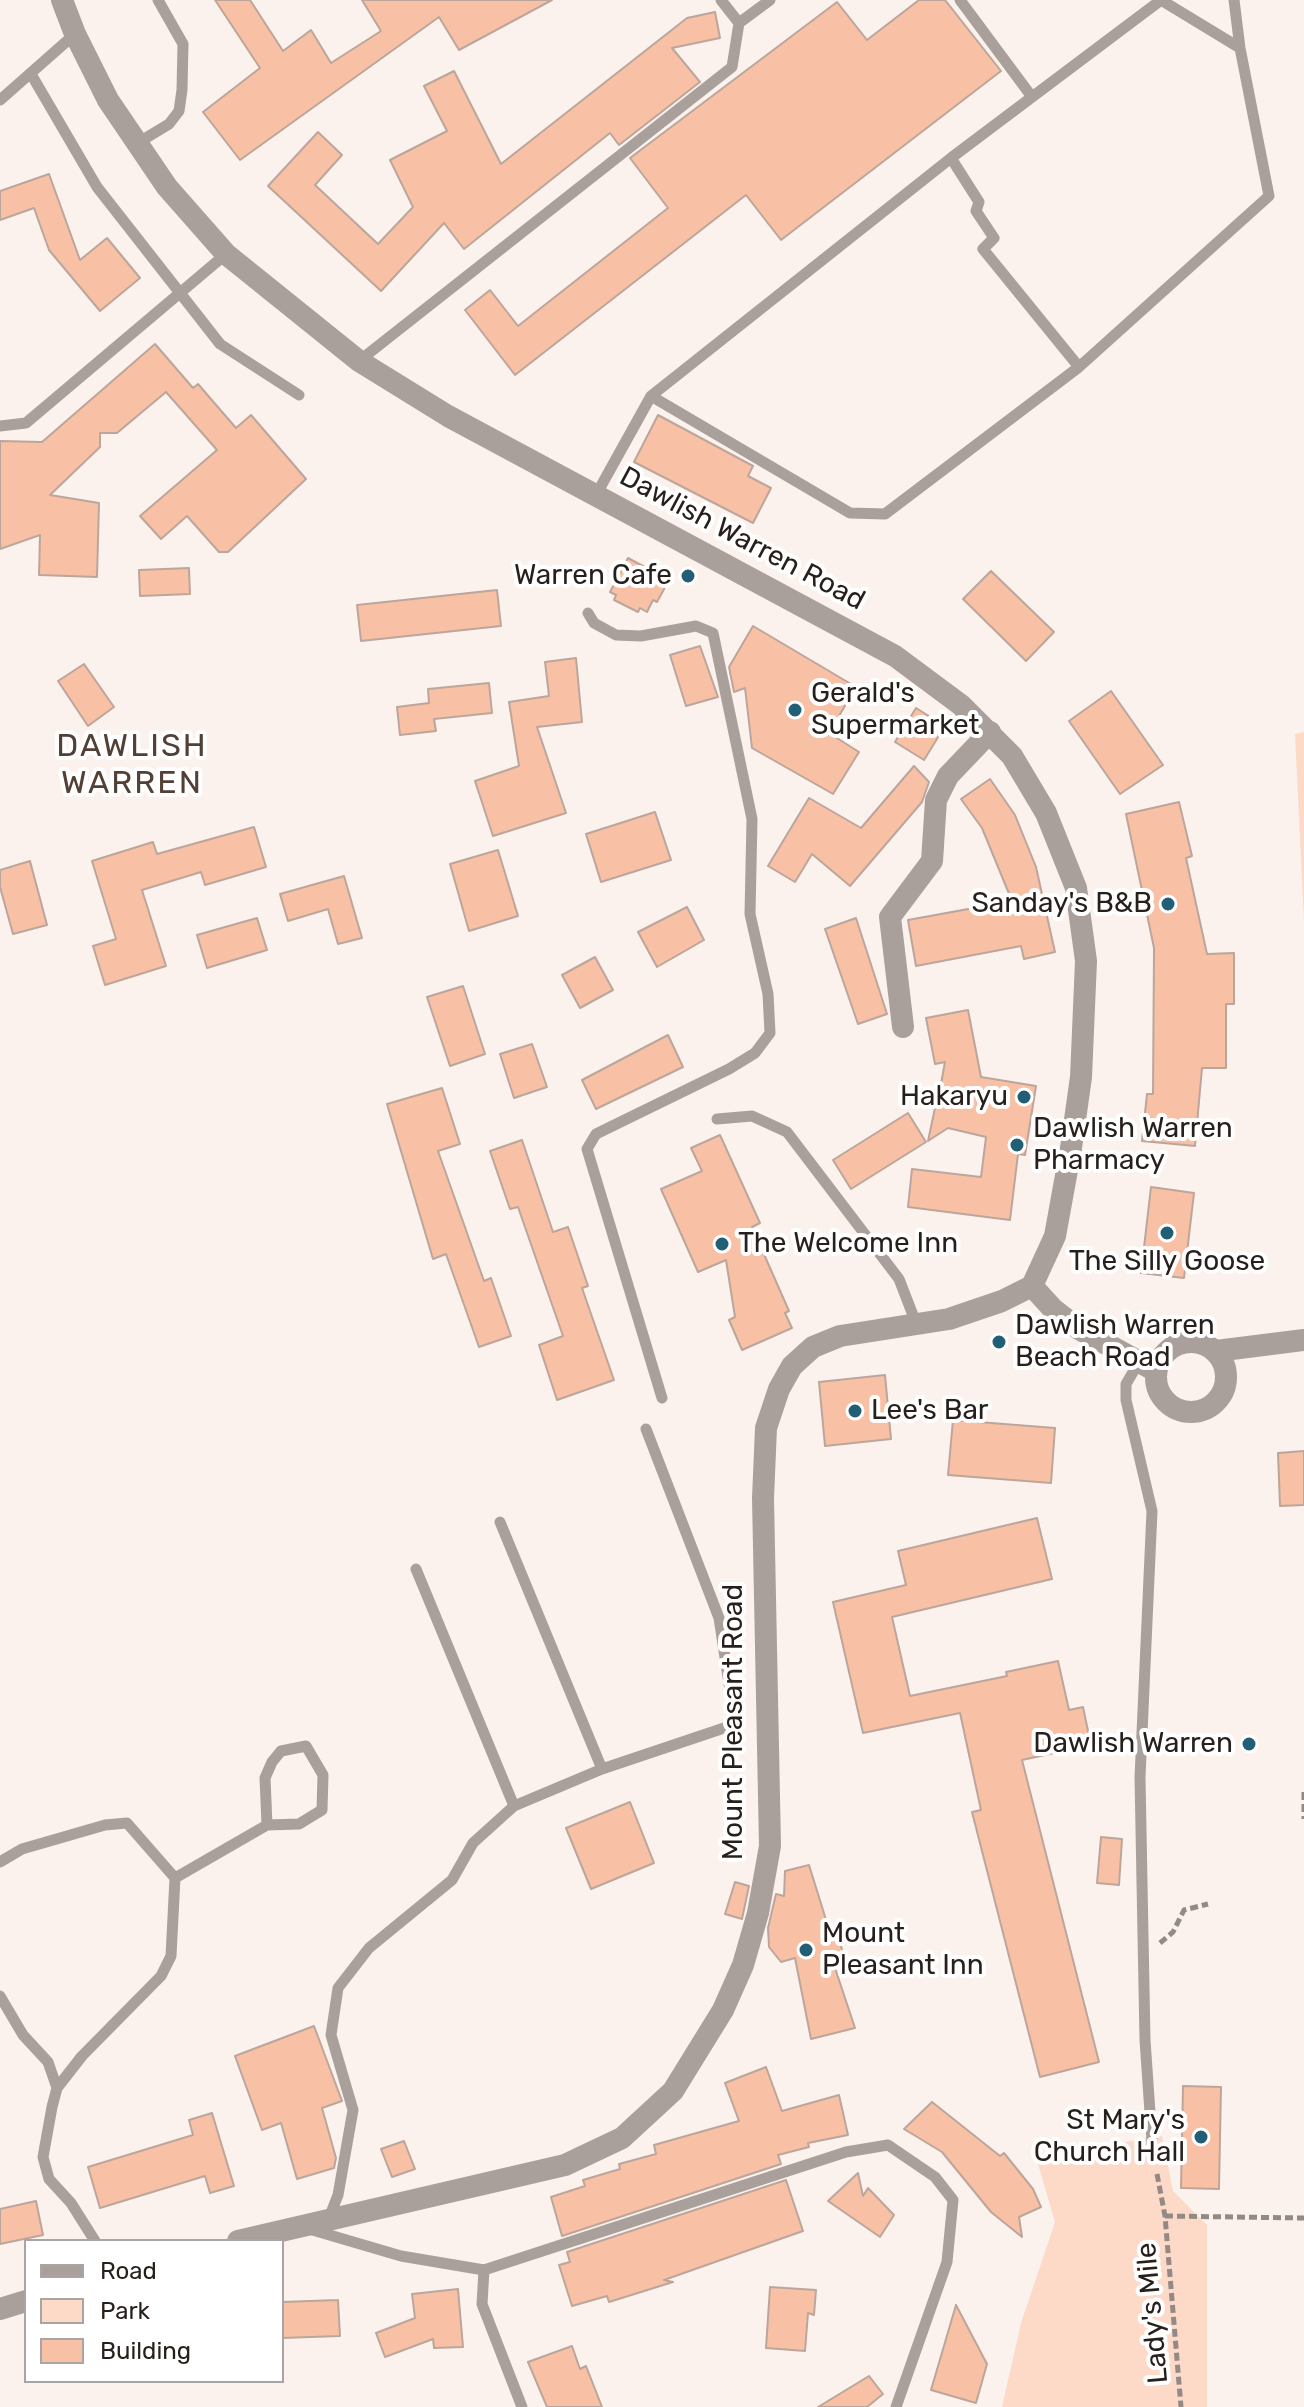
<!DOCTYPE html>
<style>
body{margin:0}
#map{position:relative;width:1304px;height:2407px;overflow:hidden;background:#fcf2ed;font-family:Rubik,sans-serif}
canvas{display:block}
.legend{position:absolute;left:24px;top:2239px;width:260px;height:144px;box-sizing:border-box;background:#fff;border:2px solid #a9a5a4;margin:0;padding:10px 14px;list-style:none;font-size:24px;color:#271f1b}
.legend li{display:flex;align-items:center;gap:16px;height:40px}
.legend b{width:40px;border:2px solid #a9a5a4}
</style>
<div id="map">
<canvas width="1304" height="2407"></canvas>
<ul class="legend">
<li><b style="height:10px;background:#aaa09b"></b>Road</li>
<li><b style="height:22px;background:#fdd9c8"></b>Park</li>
<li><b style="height:22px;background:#f8c0a4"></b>Building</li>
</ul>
</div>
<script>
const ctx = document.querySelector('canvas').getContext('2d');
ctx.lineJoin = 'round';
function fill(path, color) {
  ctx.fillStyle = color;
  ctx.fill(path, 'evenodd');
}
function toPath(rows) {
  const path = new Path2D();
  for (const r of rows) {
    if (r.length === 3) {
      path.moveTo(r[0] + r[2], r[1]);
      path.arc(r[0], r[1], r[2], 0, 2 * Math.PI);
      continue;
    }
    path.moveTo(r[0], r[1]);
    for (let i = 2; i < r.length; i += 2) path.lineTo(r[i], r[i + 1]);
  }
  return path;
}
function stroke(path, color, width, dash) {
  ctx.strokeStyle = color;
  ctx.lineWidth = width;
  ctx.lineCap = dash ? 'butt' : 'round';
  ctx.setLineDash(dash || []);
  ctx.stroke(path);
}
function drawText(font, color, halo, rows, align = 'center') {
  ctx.font = font + ' Rubik,sans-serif';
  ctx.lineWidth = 8;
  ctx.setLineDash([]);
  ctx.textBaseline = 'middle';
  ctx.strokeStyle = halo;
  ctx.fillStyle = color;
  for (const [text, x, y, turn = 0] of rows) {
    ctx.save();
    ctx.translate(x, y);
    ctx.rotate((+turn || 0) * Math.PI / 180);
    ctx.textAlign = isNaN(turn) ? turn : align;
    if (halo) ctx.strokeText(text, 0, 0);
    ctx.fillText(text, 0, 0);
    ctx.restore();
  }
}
fill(toPath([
 [1304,732,1304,921,1295,734],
 [1162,2136,1173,2191,1207,2225,1207,2407,1002,2407,1021,2323,1055,2222,1036,2157]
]), '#fdd9c8');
const building = toPath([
 [215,0,250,0,283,51,311,30,331,63,381,31,362,0,552,0,459,50,439,17,240,160,203,112,260,68,215,0],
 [919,0,945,0,1001,71,781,240,746,195,515,375,465,310,490,290,518,326,668,208,630,158,837,2,867,40,919,0],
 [715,12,720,38,672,48,700,82,619,145,610,133,464,249,444,223,381,291,268,186,318,132,342,155,315,185,378,244,413,207,390,160,447,131,424,86,454,71,501,164,687,18,715,12],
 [49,174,80,260,107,238,140,278,100,311,49,250,34,208,0,220,0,191,49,174],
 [155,344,193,388,198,384,236,428,251,415,306,479,228,552,219,552,187,516,161,539,140,516,217,450,166,392,117,433,100,433,100,447,50,495,99,503,97,577,39,575,40,535,0,549,0,441,42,442,155,344],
 [658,415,753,466,748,476,771,488,753,523,634,462,658,415],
 [628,558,669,580,657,602,653,600,647,612,640,608,638,612,614,600,616,595,610,592,628,558],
 [189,568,190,594,140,596,139,570,189,568],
 [991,571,1054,632,1026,661,963,599,991,571],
 [497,590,501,626,361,641,357,605,497,590],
 [753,626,856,687,829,733,859,752,833,794,752,748,745,688,734,692,729,667,753,626],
 [700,646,718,697,686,706,670,655,700,646],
 [576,658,582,722,537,727,566,813,493,836,475,781,519,766,509,702,549,696,545,662,576,658],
 [84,664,114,707,88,726,58,681,84,664],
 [489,683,492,713,434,719,436,731,400,735,397,707,429,703,428,689,489,683],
 [1111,691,1163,765,1120,794,1069,721,1111,691],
 [916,708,945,726,924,760,895,742,916,708],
 [914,766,929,782,922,802,850,886,812,854,795,882,768,866,809,798,861,828,914,766],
 [990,779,1015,815,1036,867,1055,952,1024,959,1021,946,916,966,908,920,1012,901,982,828,961,799,990,779],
 [1179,802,1192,856,1186,858,1207,954,1234,953,1234,1004,1226,1004,1226,1068,1202,1068,1195,1146,1142,1141,1147,1094,1153,1094,1154,948,1126,814,1179,802],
 [655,812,671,860,601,882,586,834,655,812],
 [254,827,266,867,205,885,201,872,142,890,166,966,105,985,93,946,116,939,92,861,153,842,157,854,254,827],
 [498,850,518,916,469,931,450,864,498,850],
 [30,861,47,925,13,934,0,887,0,870,30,861],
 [344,876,362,938,338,944,328,909,288,921,280,894,344,876],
 [687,907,704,940,657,967,638,932,687,907],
 [257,918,267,950,207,968,197,935,257,918],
 [856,918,887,1014,858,1024,825,929,856,918],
 [595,957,613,990,580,1008,562,975,595,957],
 [463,986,485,1054,450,1066,427,997,463,986],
 [968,1010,981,1077,1036,1086,1025,1155,1018,1154,1010,1220,908,1207,912,1169,981,1177,986,1137,948,1128,928,1141,935,1108,943,1106,940,1089,945,1062,935,1064,926,1018,968,1010],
 [668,1035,683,1067,596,1109,582,1080,668,1035],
 [532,1044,547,1087,514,1098,500,1054,532,1044],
 [442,1088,460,1144,438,1151,484,1281,491,1278,511,1336,479,1347,446,1254,433,1259,387,1104,442,1088],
 [908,1113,926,1142,851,1189,833,1160,908,1113],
 [720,1135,760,1223,752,1227,789,1311,785,1313,792,1328,742,1350,729,1320,735,1317,726,1260,698,1272,661,1189,702,1171,691,1148,720,1135],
 [522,1140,553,1232,568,1227,588,1286,582,1288,614,1380,557,1400,539,1345,563,1336,518,1207,510,1209,490,1151,522,1140],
 [1151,1187,1194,1193,1184,1278,1141,1273,1151,1187],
 [885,1375,891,1439,825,1446,819,1382,885,1375],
 [953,1420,1055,1428,1051,1483,948,1475,953,1420],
 [1304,1451,1304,1505,1280,1506,1278,1453,1304,1451],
 [1037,1518,1052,1579,892,1617,910,1696,1007,1676,1006,1672,1058,1661,1069,1710,1083,1707,1091,1745,1022,1760,1099,2062,1040,2077,972,1812,981,1810,960,1713,863,1733,833,1602,906,1585,898,1551,1037,1518],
 [630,1802,654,1863,591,1889,566,1828,630,1802],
 [1101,1837,1122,1839,1119,1885,1097,1883,1101,1837],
 [809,1865,832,1939,839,1937,845,1963,834,1965,855,2028,811,2039,795,1958,781,1962,769,1947,768,1928,776,1894,784,1896,785,1871,809,1865],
 [735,1882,749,1886,742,1919,725,1914,735,1882],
 [314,2026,342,2101,322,2108,336,2158,334,2168,297,2179,281,2123,262,2130,235,2056,314,2026],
 [766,2067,782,2111,839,2095,848,2135,808,2143,809,2147,778,2155,781,2164,562,2236,551,2197,585,2186,583,2180,620,2169,619,2164,656,2154,654,2145,739,2121,725,2083,766,2067],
 [1183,2086,1221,2087,1219,2189,1181,2188,1183,2086],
 [932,2102,1000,2156,1004,2153,1033,2189,1041,2207,1019,2217,1022,2237,991,2212,942,2152,904,2129,932,2102],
 [212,2113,234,2186,210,2193,205,2176,100,2208,88,2167,193,2135,189,2120,212,2113],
 [404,2141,415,2169,392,2177,381,2149,404,2141],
 [858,2173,863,2196,868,2188,894,2215,880,2237,828,2201,858,2173],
 [786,2180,803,2231,664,2280,673,2282,609,2302,607,2296,572,2306,559,2265,570,2262,567,2252,786,2180],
 [36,2201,43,2235,0,2244,0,2209,36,2201],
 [770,2287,816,2290,814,2315,808,2313,805,2351,766,2348,770,2287],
 [458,2289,463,2347,434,2348,433,2339,385,2357,376,2333,415,2318,412,2294,458,2289],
 [338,2300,340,2336,282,2338,282,2302,338,2300],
 [956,2305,987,2364,976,2403,931,2390,956,2305],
 [572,2346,580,2369,586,2366,602,2407,547,2407,528,2362,572,2346],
 [869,2376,883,2394,867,2407,818,2407,869,2376]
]);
fill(building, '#f8c0a4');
stroke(building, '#bca69b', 2);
stroke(toPath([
 [1304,1792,1304,1819],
 [1160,1943,1173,1932,1184,1910,1208,1904],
 [1157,2174,1165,2216,1181,2407],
 [1165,2216,1304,2218]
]), '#938a86', 5, [8, 4]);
stroke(toPath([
 [960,0,1032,97],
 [1161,0,1240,48],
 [739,23,770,0],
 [31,74,97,187,220,344,299,395],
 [0,100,75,34],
 [136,144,169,124,179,111,182,90,183,44,158,0],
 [951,158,979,202,976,211,994,238,983,249,1079,367],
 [359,361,732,67,739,23,721,0],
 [651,396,850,513,885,514,1079,367,1269,196,1240,48,1234,0],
 [0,426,26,423,226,254],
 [596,495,651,396,951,158,1161,0],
 [588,613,594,623,616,635,641,636,696,626,713,633,752,819,750,914,768,994,770,1033,755,1053,729,1069,596,1134,587,1149,662,1398],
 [717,1119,752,1116,787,1132,899,1279,916,1323],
 [1139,1362,1126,1384,1126,1400,1152,1511,1140,1777,1145,2040,1153,2156],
 [500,1522,602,1769],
 [416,1569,514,1806],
 [0,1862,22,1849,105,1825,127,1823,175,1878],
 [175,1878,267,1825,265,1778,272,1762,281,1751,306,1746,323,1775,322,1810,299,1824,267,1825],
 [0,1996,23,2035,48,2062,57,2088],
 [329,2218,338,2195,353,2110,331,2035,338,1988,369,1948,452,1880,473,1843,514,1806,602,1769,727,1727,733,1710,719,1618,646,1429],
 [309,2229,401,2256,484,2270],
 [95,2241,71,2203,49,2179,43,2157,52,2107,57,2088,82,2056,161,1976,171,1956,175,1878],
 [522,2407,482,2304,484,2270,846,2152,888,2145,935,2177,953,2200,947,2262,896,2407]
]), '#aaa09b', 11);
stroke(toPath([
 [903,1027,890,917,932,861,936,800,948,776,990,732],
 [1032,1286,1053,1309,1079,1329,1156,1371],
 [1191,1377,35],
 [1216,1351,1304,1340]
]), '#aaa09b', 22);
stroke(toPath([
 [62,0,75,34,108,100,167,187,226,254,359,361,448,416,895,656,961,705,1012,756,1046,813,1076,888,1086,961,1081,1077,1071,1148,1055,1236,1032,1286,1002,1301,949,1319,840,1336,813,1347,792,1366,779,1389,766,1428,763,1498,770,1846,758,1913,743,1965,723,2010,673,2091,622,2138,565,2165,238,2241],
 [0,2309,26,2301]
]), '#aaa09b', 22);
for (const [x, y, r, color] of [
 [688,576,8,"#225e76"],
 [795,710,8,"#225e76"],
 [1168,904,8,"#225e76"],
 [1024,1097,8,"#225e76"],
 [1017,1145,8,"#225e76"],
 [1167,1233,8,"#225e76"],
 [722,1244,8,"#225e76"],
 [999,1342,8,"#225e76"],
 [855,1411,8,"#225e76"],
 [1249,1744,8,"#225e76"],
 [806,1950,8,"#225e76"],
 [1201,2137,8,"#225e76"]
]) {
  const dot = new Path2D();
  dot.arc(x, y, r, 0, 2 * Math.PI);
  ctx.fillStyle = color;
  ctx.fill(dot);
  stroke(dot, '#fff', 3);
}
drawText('28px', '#271f1b', '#fff', [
 ["Dawlish Warren Road",742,539,28],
 ["Mount Pleasant Road",734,1722,-90],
 ["Lady's Mile",1153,2313,-95]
]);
drawText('28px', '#271f1b', '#fff', [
 ["Warren Cafe",672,576,"right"],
 ["Gerald's",811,694],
 ["Supermarket",811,726],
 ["Sanday's B&B",1152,904,"right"],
 ["Hakaryu",1008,1097,"right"],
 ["Dawlish Warren",1033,1129],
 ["Pharmacy",1033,1161],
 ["The Welcome Inn",738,1244],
 ["The Silly Goose",1167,1262,"center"],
 ["Dawlish Warren",1015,1326],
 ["Beach Road",1015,1358],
 ["Lee's Bar",871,1411],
 ["Dawlish Warren",1233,1744,"right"],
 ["Mount",822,1934],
 ["Pleasant Inn",822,1966],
 ["St Mary's",1185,2121,"right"],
 ["Church Hall",1185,2153,"right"]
], 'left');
ctx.letterSpacing = '2px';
drawText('32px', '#524036', '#fff', [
 ["DAWLISH",132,747],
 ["WARREN",132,784]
]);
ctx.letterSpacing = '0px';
</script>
